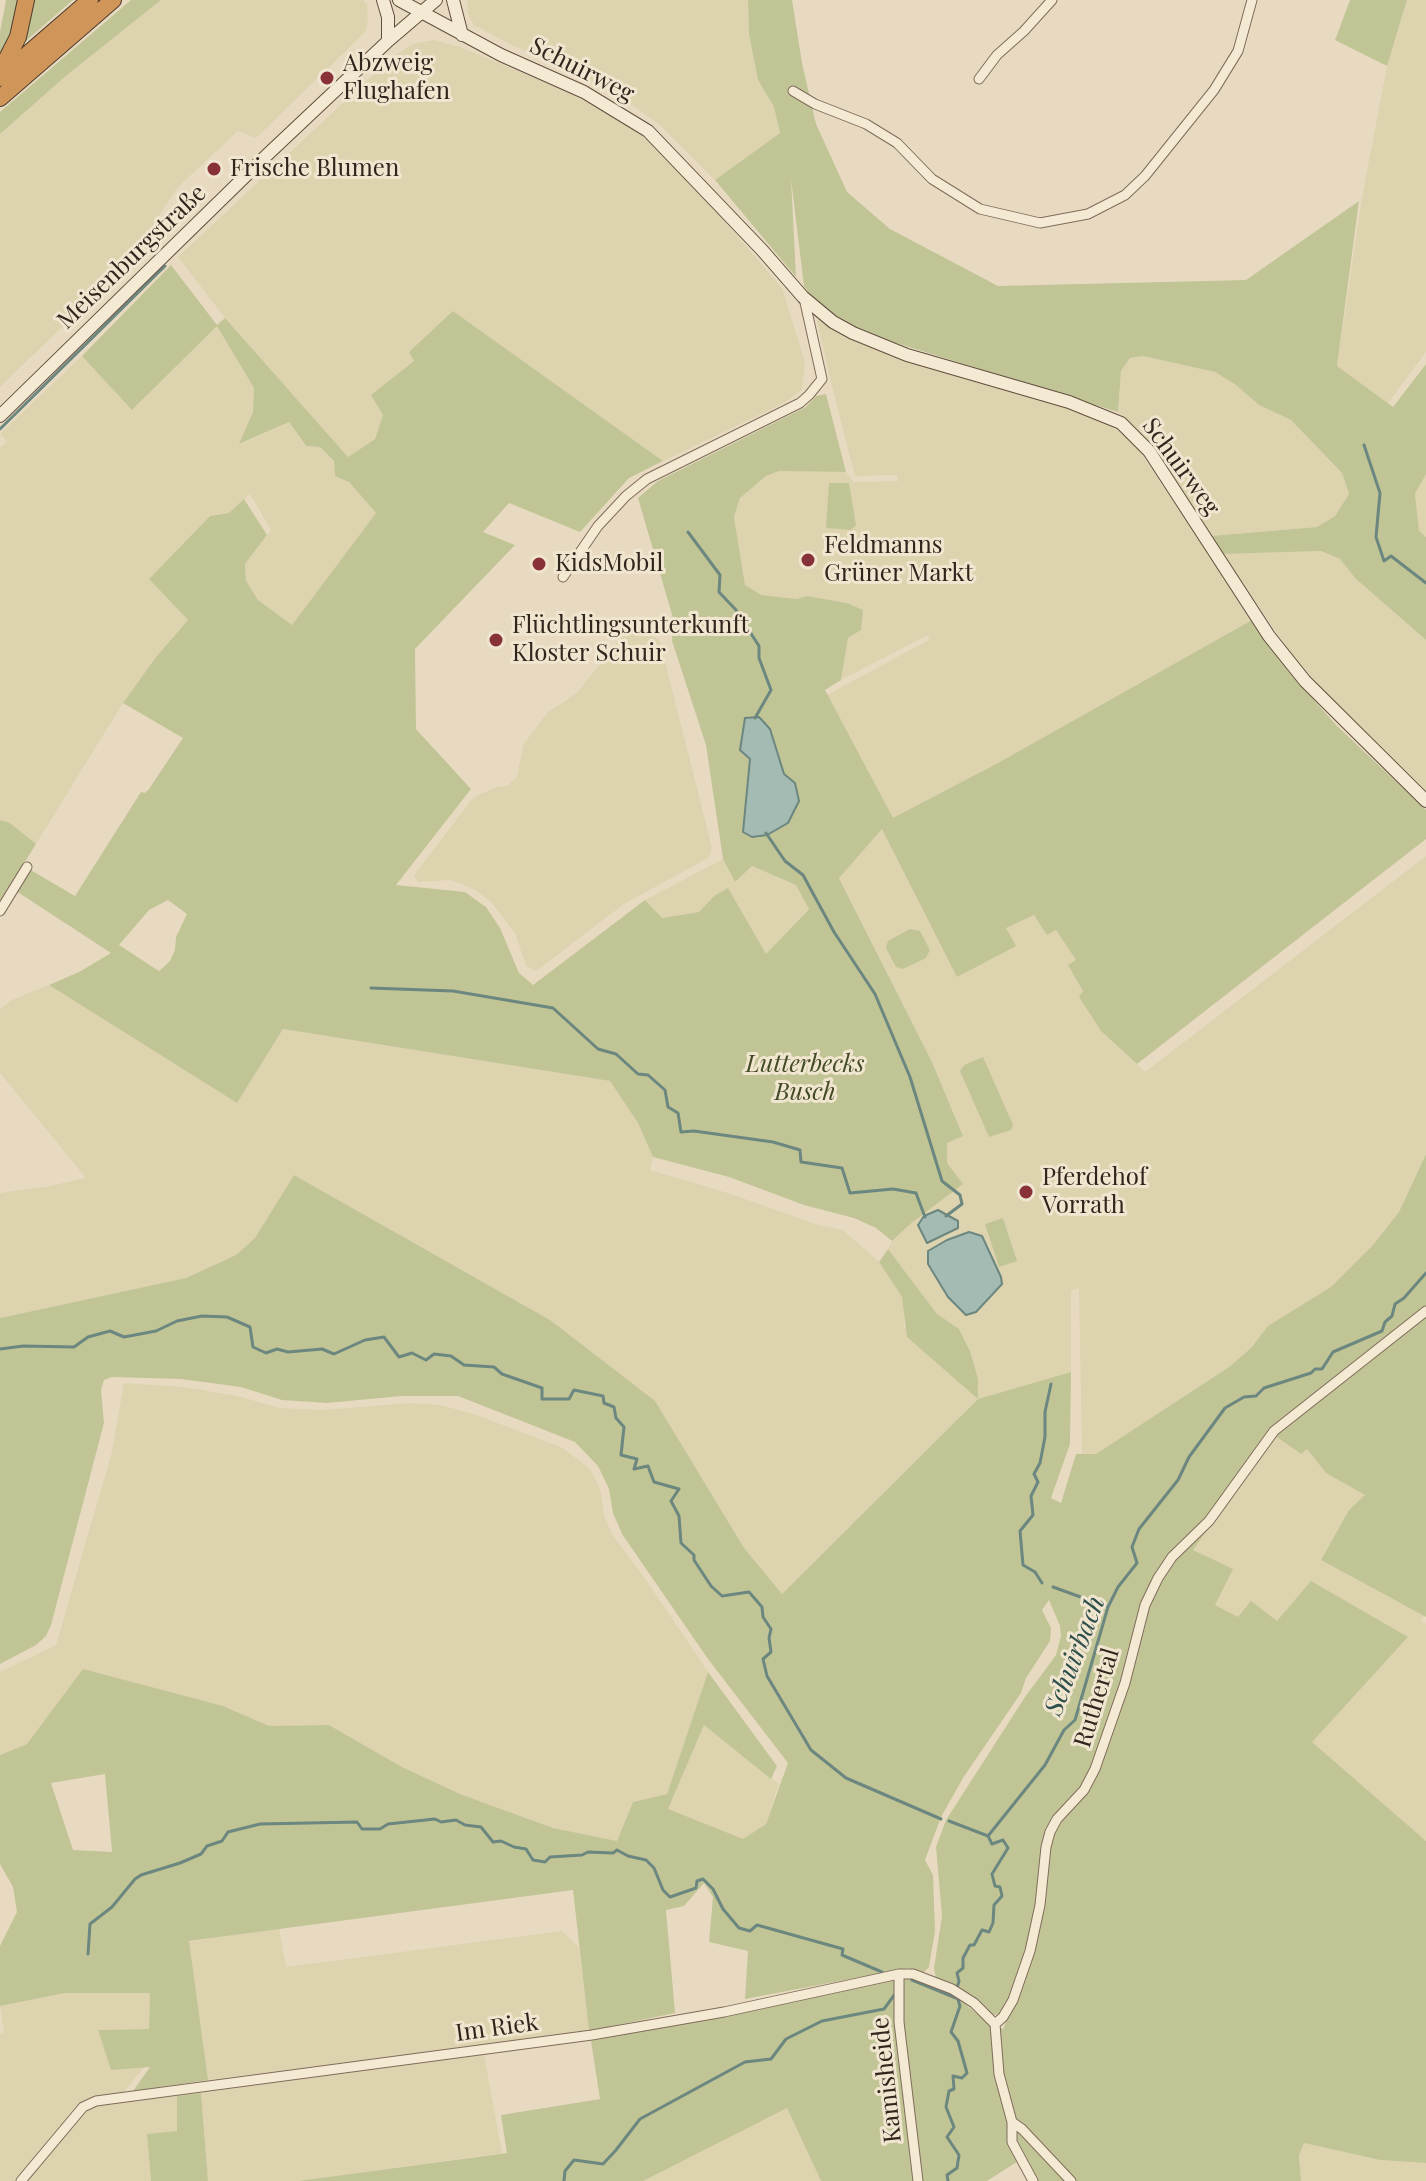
<!DOCTYPE html>
<meta charset="utf-8">
<style>
body{margin:0}
canvas{display:block;background:#e8dac1}
</style>
<canvas width="1426" height="2181"></canvas>
<script>
const ctx = document.querySelector('canvas').getContext('2d');
ctx.lineJoin = 'round';
function fill(path, color) {
  ctx.fillStyle = color;
  ctx.fill(path, 'evenodd');
}
function toPath(rows) {
  const path = new Path2D();
  for (const r of rows) {
    path.moveTo(r[0], r[1]);
    for (let i = 2; i < r.length; i += 2) path.lineTo(r[i], r[i + 1]);
  }
  return path;
}
function stroke(path, color, width, dash) {
  ctx.strokeStyle = color;
  ctx.lineWidth = width;
  ctx.lineCap = dash ? 'butt' : 'round';
  ctx.setLineDash(dash || []);
  ctx.stroke(path);
}
function drawText(font, color, halo, rows, align = 'center') {
  ctx.font = font + ' "Playfair Display",serif';
  ctx.lineWidth = 6;
  ctx.setLineDash([]);
  ctx.textBaseline = 'middle';
  ctx.strokeStyle = halo;
  ctx.fillStyle = color;
  for (const [text, x, y, turn = 0] of rows) {
    ctx.save();
    ctx.translate(x, y);
    ctx.rotate((+turn || 0) * Math.PI / 180);
    ctx.textAlign = isNaN(turn) ? turn : align;
    if (halo) ctx.strokeText(text, 0, 0);
    ctx.fillText(text, 0, 0);
    ctx.restore();
  }
}
fill(toPath([
 [161,0,363,0,367,4,368,20,365,32,256,138,238,131,177,188,129,262,0,387,0,134,67,75],
 [467,0,748,0,749,34,758,80,774,107,780,133,715,180,661,126,634,106,582,75,510,44,474,25,468,15],
 [1407,0,1426,0,1426,352,1388,403,1337,367,1361,203,1387,66],
 [434,40,460,47,563,90,620,120,651,143,702,195,782,288,805,362,802,390,784,403,663,461,453,311,414,361,372,395,383,415,375,439,348,457,225,318,178,257,390,59,412,44],
 [819,318,837,331,864,345,1080,412,1108,424,1134,443,1252,620,998,763,893,819,827,695,929,640,928,635,841,680,848,638,847,603,807,596,797,599,760,595,745,585,734,517,740,498,766,476,779,471,846,472,854,482,898,481,897,475,855,476,832,386,817,321],
 [217,325,254,388,253,412,241,444,289,422,305,446,320,447,334,461,336,476,349,482,376,513,292,625,258,600,246,581,245,564,271,530,250,494,229,513,210,516,149,579,188,620,156,657,123,703,36,844,10,823,0,820,0,448,7,442,0,434,82,356,133,410],
 [1143,356,1215,372,1236,385,1259,405,1291,420,1342,473,1349,494,1335,516,1317,527,1210,536,1145,435,1118,412,1121,371,1130,358],
 [1426,474,1426,537,1419,532,1415,494],
 [1321,551,1340,559,1355,578,1426,640,1426,791,1343,713,1292,655,1223,554],
 [633,622,660,641,712,848,708,858,624,904,536,971,526,966,515,933,491,902,474,889,451,880,418,882,414,875,473,798,496,787,507,786,517,777,523,745,547,713,577,693],
 [882,829,1016,946,1005,928,1033,915,1056,930,1076,960,1083,992,1079,997,1101,1031,1145,1072,1426,856,1426,1154,1399,1212,1373,1245,1331,1287,1269,1326,1251,1348,1229,1367,1096,1454,1082,1454,1079,1288,1071,1290,1071,1372,978,1399,782,1594,550,1320,294,1175,255,1238,236,1255,186,1278,0,1318,0,1193,45,1187,86,1178,0,1073,0,1009,12,1000,49,985,237,1103,283,1029,610,1081,638,1123,653,1157,650,1170,731,1194,815,1224,843,1230,879,1262,902,1297,905,1306,904,1327,978,1379,970,1351,959,1329,937,1314,888,1249,892,1241,909,1225,962,1185,947,1163,947,1143,963,1135,932,1062,839,877],
 [723,859,735,882,752,866,797,885,809,908,766,954,714,896,699,912,662,918,645,900],
 [124,1383,183,1387,238,1396,280,1408,324,1410,409,1403,440,1405,474,1414,563,1448,590,1469,600,1489,605,1519,614,1537,646,1580,708,1672,667,1794,633,1802,617,1841,553,1828,460,1794,402,1767,329,1725,269,1726,223,1706,41,1728,27,1744,0,1755,0,1672,56,1645,112,1452],
 [1274,1435,1306,1448,1326,1473,1366,1495,1349,1510,1321,1560,1424,1616,1421,1621,1426,1624,1426,1841,1311,1742,1407,1638,1238,1617,1215,1605,1192,1550],
 [704,1725,779,1784,766,1824,743,1840,668,1809],
 [279,1928,286,1967,562,1931,579,1947,589,2031,208,2080,188,1942],
 [65,1993,150,1993,149,2029,99,2030,111,2070,144,2067,115,2103,177,2096,178,2131,147,2135,151,2181,0,2181,0,2034,4,2032,0,2006],
 [484,2054,502,2153,298,2181,208,2181,201,2093],
 [787,2108,821,2181,643,2181,661,2170],
 [1304,2143,1380,2160,1426,2163,1426,2181,1301,2181,1299,2155]
]), '#ddd3af');
fill(toPath([
 [6,0,19,0,14,37,0,56,0,32],
 [32,0,73,0,19,47,29,22],
 [131,0,161,0,67,75,0,134,0,112],
 [748,0,792,0,802,63,816,124,847,192,890,229,998,286,1246,280,1359,201,1337,366,1393,407,1426,364,1426,474,1415,494,1419,531,1426,537,1426,640,1355,578,1340,559,1321,551,1223,554,1210,536,1317,527,1335,516,1349,494,1342,473,1291,420,1259,405,1236,385,1215,372,1143,356,1130,358,1121,371,1118,412,877,337,838,318,812,297,804,286,791,179,796,277,715,180,780,133,774,107,758,80,749,34],
 [1350,0,1407,0,1387,66,1335,40],
 [171,265,217,325,225,318,348,457,375,439,383,415,371,395,414,361,409,352,453,311,663,461,629,478,580,532,509,503,483,532,515,545,415,649,416,729,471,789,396,885,465,892,486,907,500,928,519,973,533,985,645,900,662,918,699,912,714,896,728,888,766,954,809,909,796,885,752,866,735,882,723,859,706,745,672,641,673,618,638,498,658,481,806,407,816,396,826,394,846,472,779,471,766,476,740,498,734,517,745,585,761,595,797,599,807,596,847,603,863,610,861,630,848,638,841,680,825,690,893,818,998,763,1252,620,1288,671,1337,726,1426,810,1426,839,1137,1064,1101,1031,1079,997,1083,991,1068,965,1076,960,1056,930,1047,935,1034,915,1006,928,1016,946,957,977,882,829,839,878,932,1062,963,1136,947,1143,947,1163,963,1184,909,1225,892,1241,876,1228,854,1218,804,1205,729,1177,653,1157,638,1123,610,1081,283,1029,237,1103,49,985,79,972,111,953,16,891,29,869,75,896,141,792,145,793,149,789,183,738,123,703,156,657,188,620,149,579,210,516,229,513,244,499,267,535,245,564,246,581,258,600,292,625,376,513,349,482,335,476,334,461,320,447,306,446,289,422,239,444,253,412,254,388,217,326,132,410,82,356],
 [770,729,784,774,795,783,743,831,750,759],
 [168,900,187,914,176,937,175,950,170,961,159,971,119,945,149,910],
 [829,483,849,483,856,525,851,530,826,528],
 [0,820,10,823,36,844,0,902],
 [910,929,920,931,930,950,926,958,903,969,896,967,886,948,888,941],
 [983,1057,1013,1125,1011,1130,989,1137,960,1071,964,1065],
 [1426,1154,1426,1305,1421,1312,1265,1434,1207,1517,1162,1566,1145,1600,1126,1673,1100,1743,1092,1774,1093,1783,1131,1676,1149,1606,1164,1574,1177,1556,1215,1519,1193,1550,1233,1569,1215,1605,1238,1617,1251,1601,1277,1621,1311,1581,1408,1637,1312,1742,1426,1841,1426,2163,1380,2160,1304,2143,1299,2155,1301,2181,1037,2181,1023,2158,987,2181,921,2181,906,2050,900,2053,915,2181,821,2181,787,2108,643,2181,298,2181,507,2153,501,2115,600,2099,591,2041,890,1979,896,1980,898,1988,905,1978,918,1979,942,1989,960,2000,988,2023,1003,2029,1019,1990,1031,1951,1039,1921,1037,1907,1026,1951,1010,1998,1003,2012,995,2015,988,2013,980,2003,936,1979,934,1968,942,1916,936,1847,946,1820,1025,1697,1056,1655,1061,1636,1060,1626,1049,1600,1042,1610,1051,1628,1050,1641,1026,1678,1021,1693,963,1778,941,1817,925,1860,933,1875,935,1931,929,1967,922,1974,908,1968,745,1999,748,1951,709,1942,713,1897,704,1883,684,1906,666,1910,675,2013,589,2031,573,1890,189,1941,208,2080,133,2091,150,2067,111,2070,98,2030,149,2029,150,1993,65,1993,0,2006,0,1946,17,1912,13,1887,0,1864,0,1755,27,1744,83,1669,223,1706,269,1726,329,1725,402,1767,460,1794,553,1828,617,1841,633,1802,667,1794,708,1672,777,1766,771,1779,704,1725,668,1809,743,1839,766,1824,788,1763,708,1659,622,1534,613,1513,609,1489,598,1466,575,1442,458,1396,402,1396,327,1403,282,1400,241,1387,181,1379,112,1377,104,1380,101,1390,104,1423,51,1625,46,1636,36,1645,0,1664,0,1318,186,1278,236,1255,255,1238,294,1175,550,1320,655,1401,744,1548,782,1594,978,1399,907,1337,902,1297,879,1262,888,1249,937,1314,959,1329,970,1351,978,1379,978,1399,1071,1372,1070,1444,1051,1498,1061,1503,1076,1454,1096,1454,1229,1367,1251,1348,1268,1326,1331,1287,1373,1245,1399,1212],
 [105,1774,112,1852,73,1850,51,1783],
 [1003,1218,1017,1261,999,1267,985,1224],
 [1426,1315,1426,1617,1321,1560,1349,1510,1365,1495,1326,1473,1307,1449,1301,1454,1274,1435],
 [201,2093,208,2181,151,2181,147,2134,177,2131,177,2096]
]), '#c1c596');
const water = toPath([
 [759,717,770,729,784,774,795,783,799,801,788,823,767,835,752,837,743,832,750,759,740,750,745,718,759,717],
 [938,1210,958,1221,958,1228,927,1243,918,1225,924,1216,938,1210],
 [969,1232,982,1236,1001,1277,1002,1284,976,1312,966,1315,948,1297,928,1264,928,1251,947,1240,969,1232]
]);
fill(water, '#a3bbb3');
stroke(water, '#6b877f', 2);
stroke(toPath([
 [0,429,165,266],
 [1364,445,1380,493,1376,537,1384,561,1391,556,1426,583],
 [688,532,720,575,719,592,736,610,759,646,759,658,771,690,755,718],
 [766,833,785,861,803,875,834,932,875,994,910,1077,942,1181,960,1195,962,1204,946,1216],
 [371,988,453,991,553,1008,598,1049,616,1054,638,1074,648,1075,665,1090,668,1107,678,1113,681,1132,694,1131,773,1142,800,1150,801,1162,842,1168,850,1193,893,1189,916,1193,925,1217],
 [0,1349,23,1346,74,1347,88,1337,110,1331,124,1337,156,1331,177,1321,202,1316,227,1317,250,1327,253,1347,266,1353,277,1349,288,1352,322,1349,334,1354,365,1340,384,1337,399,1357,412,1353,426,1360,434,1354,451,1356,464,1365,494,1367,502,1374,542,1388,542,1399,569,1399,574,1390,603,1396,604,1403,614,1407,616,1418,624,1427,621,1455,637,1459,634,1469,648,1466,654,1482,679,1489,671,1501,679,1516,681,1543,694,1555,694,1560,711,1586,722,1596,749,1592,762,1607,763,1617,771,1629,769,1638,771,1652,763,1659,767,1676,811,1750,846,1778,941,1819],
 [1042,1583,1035,1572,1023,1565,1020,1531,1033,1515,1031,1496,1038,1482,1034,1474,1040,1463,1045,1437,1045,1412,1051,1384],
 [1053,1587,1108,1607],
 [949,1821,988,1836],
 [88,1954,90,1924,112,1907,135,1879,141,1875,180,1863,201,1854,207,1846,222,1841,228,1832,260,1824,357,1822,362,1829,380,1829,388,1824,435,1819,441,1822,456,1820,465,1825,481,1827,493,1842,501,1841,514,1847,526,1849,533,1860,545,1862,550,1857,582,1855,588,1852,613,1853,617,1850,628,1856,646,1860,654,1868,663,1890,670,1897,696,1888,697,1881,703,1879,713,1889,723,1909,739,1928,750,1931,757,1925,843,1949,842,1955,882,1972],
 [912,1980,956,1998],
 [957,1988,959,1981,957,1973,963,1968,963,1958,970,1945,974,1945,982,1930,989,1932,993,1923,994,1905,1002,1896,1000,1887,995,1886,992,1874,1008,1848,1003,1840,992,1844,988,1836,1045,1765,1064,1730,1075,1720,1108,1607,1118,1587,1137,1563,1132,1547,1139,1529,1178,1480,1189,1457,1225,1408,1244,1397,1256,1396,1264,1388,1311,1373,1315,1369,1322,1369,1333,1352,1382,1331,1385,1322,1392,1316,1395,1304,1404,1298,1426,1273],
 [564,2181,565,2171,574,2160,603,2164,616,2150,640,2119,745,2062,771,2059,786,2039,822,2021,884,2009,895,1994],
 [948,2181,947,2175,957,2168,959,2155,947,2137,954,2127,946,2107,949,2091,954,2089,953,2076,962,2078,967,2073,958,2041,951,2032,960,2006,957,1996]
]), '#6b877f', 3);
const minor = toPath([
 [979,79,997,55,1024,31,1052,0],
 [793,91,815,104,866,124,897,143,932,179,980,209,1040,223,1088,214,1125,195,1145,176,1214,90,1238,51,1252,0],
 [563,577,598,526,626,496,647,479,800,403,809,395,822,379,804,298],
 [0,911,27,867],
 [899,1974,899,2022,918,2181],
 [995,2024,1003,2017,1013,2000,1030,1951,1040,1905,1046,1847,1050,1832,1057,1819,1084,1790,1095,1769,1125,1683,1145,1605,1158,1578,1172,1557,1209,1521,1274,1431,1426,1311],
 [995,2024,999,2074,1012,2122,1012,2142,1033,2181],
 [1012,2122,1022,2129,1071,2181],
 [21,2181,83,2107,96,2101,592,2035,724,2012,899,1974,913,1974,952,1989,974,2003,995,2024]
]);
const secondary = toPath([
 [383,0,388,17,388,41],
 [399,0,501,55,584,92,648,131,762,250,803,297,833,322,853,333,907,355,1069,402,1121,423,1149,451,1269,636,1305,681,1426,801],
 [453,0,462,35],
 [0,416,268,154,388,41,436,0]
]);
const motorway = toPath([
 [0,72,18,37,26,0],
 [0,78,90,0],
 [0,98,113,0]
]);
stroke(minor, '#7f6c5a', 11);
stroke(secondary, '#614e3e', 14);
stroke(motorway, '#4d3b2e', 18);
stroke(minor, '#f4e9d3', 9);
stroke(secondary, '#f4e9d3', 12);
stroke(motorway, '#d09659', 16);
for (const [x, y, r, color] of [
 [327,78,8,"#883136"],
 [214,169,8,"#883136"],
 [808,560,8,"#883136"],
 [539,564,8,"#883136"],
 [496,640,8,"#883136"],
 [1026,1192,8,"#883136"]
]) {
  const dot = new Path2D();
  dot.arc(x, y, r, 0, 2 * Math.PI);
  ctx.fillStyle = color;
  ctx.fill(dot);
  stroke(dot, '#f0e5cf', 3);
}
drawText('24px', '#31261d', '#f0e5cf', [
 ["Abzweig",343,64],
 ["Flughafen",343,92],
 ["Frische Blumen",230,169],
 ["Feldmanns",824,546],
 ["Grüner Markt",824,574],
 ["KidsMobil",555,564],
 ["Flüchtlingsunterkunft",512,626],
 ["Kloster Schuir",512,654],
 ["Pferdehof",1042,1178],
 ["Vorrath",1042,1206]
], 'left');
drawText('24px', '#31261d', '#f0e5cf', [
 ["Schuirweg",582,70,27],
 ["Meisenburgstraße",132,257,-44],
 ["Schuirweg",1181,467,54],
 ["Ruthertal",1097,1698,-73],
 ["Im Riek",497,2028,-8],
 ["Kamisheide",887,2080,-96]
]);
drawText('italic 24px', '#434b26', '#f0e5cf', [
 ["Lutterbecks",805,1065],
 ["Busch",805,1093]
]);
drawText('italic 26px', '#2e4f4b', '#f0e5cf', [
 ["Schuirbach",1075,1656,-69]
]);
</script>
